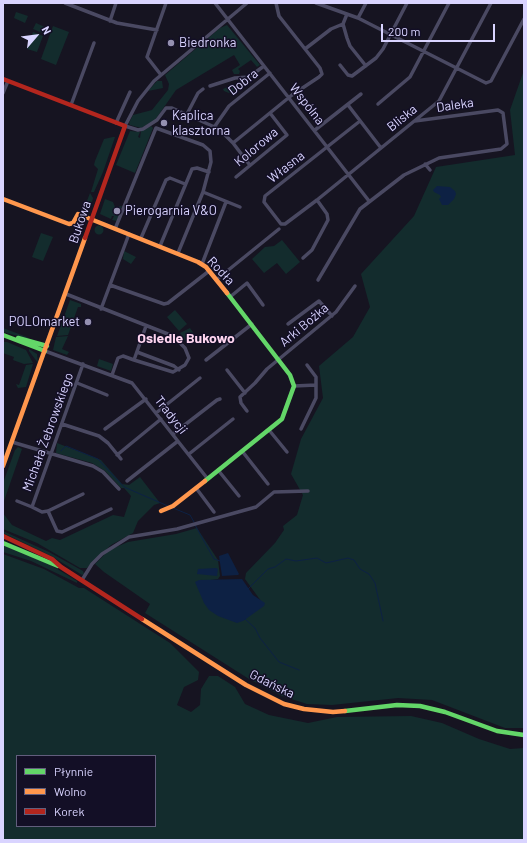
<!DOCTYPE html>
<meta charset="utf-8">
<style>
body{margin:0}
#map{position:relative;width:527px;height:843px;overflow:hidden;background:#161421;font-family:Barlow,sans-serif}
canvas{display:block}
.frame{position:absolute;inset:0;border:4px solid #d9d4ff;pointer-events:none}
.legend{position:absolute;left:16px;top:755px;width:140px;height:72px;box-sizing:border-box;background:#130f26;border:1px solid #625e7d;margin:0;padding:5px 7px;list-style:none;font-size:12px;color:#d9d4ff}
.legend li{display:flex;align-items:center;gap:8px;height:20px}
.legend b{width:20px;border:1px solid #625e7d}
.north{position:absolute;left:16px;top:16px;width:40px;height:40px;-webkit-text-stroke:3px #130f26;paint-order:stroke;rotate:62deg;font-size:11px;font-weight:700;line-height:16px;text-align:center;color:#d9d4ff}
.north::after{content:'';display:block;margin:auto;width:14px;height:18px;background:#d9d4ff;clip-path:polygon(50% 0,100% 100%,50% 72%,0 100%)}
.scale{position:absolute;left:381px;top:24px;width:114px;height:18px;box-sizing:border-box;border:2px solid #d9d4ff;border-top:0;padding-left:5px;font-size:12px;line-height:14px;white-space:nowrap;color:#d9d4ff;-webkit-text-stroke:3px #130f26;paint-order:stroke}
</style>
<div id="map">
<canvas width="527" height="843"></canvas>
<div class="frame"></div>
<ul class="legend">
<li><b style="height:5px;background:#63d668"></b>Płynnie</li>
<li><b style="height:5px;background:#ff974d"></b>Wolno</li>
<li><b style="height:5px;background:#b3261e"></b>Korek</li>
</ul>
<div class="north">N</div>
<div class="scale">200 m</div>
</div>
<script>
const ctx = document.querySelector('canvas').getContext('2d');
ctx.lineJoin = 'round';
function fill(path, color) {
  ctx.fillStyle = color;
  ctx.fill(path, 'evenodd');
}
function toPath(rows) {
  const path = new Path2D();
  for (const r of rows) {
    if (r.length === 3) {
      path.moveTo(r[0] + r[2], r[1]);
      path.arc(r[0], r[1], r[2], 0, 2 * Math.PI);
      continue;
    }
    path.moveTo(r[0], r[1]);
    for (let i = 2; i < r.length; i += 2) path.lineTo(r[i], r[i + 1]);
  }
  return path;
}
function stroke(path, color, width, dash) {
  ctx.strokeStyle = color;
  ctx.lineWidth = width;
  ctx.lineCap = dash ? 'butt' : 'round';
  ctx.setLineDash(dash || []);
  ctx.stroke(path);
}
function drawText(font, color, halo, rows, align = 'center') {
  ctx.font = font + ' Barlow,sans-serif';
  ctx.lineWidth = 3;
  ctx.setLineDash([]);
  ctx.textBaseline = 'middle';
  ctx.strokeStyle = halo;
  ctx.fillStyle = color;
  for (const [text, x, y, turn = 0] of rows) {
    ctx.save();
    ctx.translate(x, y);
    ctx.rotate((+turn || 0) * Math.PI / 180);
    ctx.textAlign = isNaN(turn) ? turn : align;
    if (halo) ctx.strokeText(text, 0, 0);
    ctx.fillText(text, 0, 0);
    ctx.restore();
  }
}
fill(toPath([
 [16,12,28,16,25,23,14,18],
 [36,23,47,28,45,34,33,29],
 [227,25,260,65,257,67,251,60,238,69,240,71,239,74,234,74,232,70,240,65,234,55,176,90,155,120,141,128,130,125,129,123,133,115,152,110,168,90,169,84,165,75,220,28],
 [53,26,69,32,56,65,41,59],
 [33,32,43,36,37,52,27,49],
 [524,70,524,728,505,728,432,700,398,698,332,705,307,704,282,696,249,679,145,613,150,604,104,572,95,564,109,550,128,542,176,534,197,528,218,560,220,576,218,579,198,582,261,601,245,579,246,573,275,543,284,530,283,526,297,515,303,495,291,474,301,439,323,398,319,366,353,337,370,307,361,274,414,216,436,167,515,155,510,110],
 [157,81,162,81,163,88,148,91],
 [234,84,238,89,229,93,224,91,223,89],
 [151,126,153,128,135,173,116,165,130,131,140,132,138,137,140,138,141,131],
 [113,137,115,137,103,172,94,192,91,192,98,169,94,165,95,161,104,139],
 [90,193,93,198,91,207,84,215,81,210,82,206,85,206],
 [105,199,113,202,115,207,122,206,120,212,116,210,115,214,119,216,117,221,112,220,114,216,112,216,111,219,100,214],
 [99,230,4.5],
 [41,233,53,237,43,261,32,257],
 [282,240,300,262,286,274,277,263,264,273,252,259,265,247,274,246],
 [124,251,136,257,131,264,123,259],
 [70,300,81,304,81,307,78,307,68,335,57,336],
 [175,310,187,324,179,331,167,317],
 [3,328,27,337,29,339,3,332],
 [190,328,195,335,187,344,180,333],
 [68,336,62,349,69,352,67,355,53,350,56,337],
 [3,342,7,342,26,350,33,363,24,364,13,360,14,357,3,353],
 [29,349,37,354,38,363,29,351],
 [99,359,113,364,111,371,97,366],
 [33,364,26,387,18,388,16,384,19,385,26,365],
 [57,443,101,460,122,484,129,485,140,477,160,503,154,505,138,521,133,533,111,545,87,568,80,568,37,543,3,529,3,513,12,525,46,541,52,538,60,540,113,515,124,517,131,496,124,488,121,488,105,471,92,463,56,453],
 [18,447,22,449,3,504,3,483,15,450],
 [3,531,49,552,83,571,84,574,82,575,53,557,3,533],
 [3,545,49,564,77,581,77,583,31,561,3,552],
 [3,554,44,569,79,588,84,588,170,643,199,672,198,680,184,687,177,705,191,712,200,705,201,689,209,676,218,676,235,687,245,704,269,715,308,723,337,717,411,716,442,723,479,739,510,749,524,748,524,840,3,840],
 [17,756,155,756,155,826,17,826]
]), '#132c2d');
fill(toPath([
 [437,186,450,187,455,191,456,194,454,199,448,205,442,205,439,199,441,197,440,195,434,192,433,190],
 [228,553,239,574,238,575,222,576,219,556],
 [216,568,218,569,217,576,197,574,198,569],
 [242,579,253,595,265,603,264,606,243,621,237,623,218,616,209,610,204,603,195,582,199,580]
]), '#0d2144');
stroke(toPath([
 [61,451,66,446,98,459,124,487,168,506],
 [173,508,190,515,194,522],
 [195,525,214,559,220,561],
 [248,589,268,569,275,567,286,559,296,561,317,558,326,563,348,558,354,560,360,569,369,574,375,583,383,621],
 [245,619,255,628,260,638,279,662,299,670]
]), '#0d2144', 1);
stroke(toPath([
 [65,3,117,23,157,30],
 [215,3,369,201],
 [247,3,154,81,138,101,125,126,138,130,143,129,157,120,166,108,172,108,219,129,233,143,249,164],
 [316,3,358,18,486,83,491,81,524,19],
 [347,14,343,24,347,38,350,46,366,66],
 [358,18,366,3],
 [110,21,116,3],
 [305,49,331,29,343,24],
 [340,65,348,75,352,76,376,58,383,49,407,3],
 [161,75,147,57,166,3],
 [210,86,235,78,249,77,264,66],
 [3,93,8,81],
 [378,104,410,77,449,3],
 [71,105,94,43],
 [348,105,381,148],
 [187,114,198,93,203,89],
 [360,121,265,196,264,202,281,224,285,224,317,200,439,101,491,3],
 [116,123,130,92],
 [215,126,229,106,270,73],
 [315,130,361,94],
 [233,143,292,95,319,77,322,74,320,68,279,16,276,3],
 [425,164,430,170],
 [236,177,287,135,270,113],
 [203,192,240,207],
 [115,229,156,128,203,145,210,151,211,162,203,192,178,253],
 [141,238,166,180,170,178,185,184],
 [160,246,192,169,197,168,209,172],
 [303,258,312,250,328,220,327,214,317,200],
 [202,264,226,202],
 [216,280,279,229],
 [318,280,360,209,404,175,439,158,501,149,507,144,503,113,498,110,415,121],
 [110,285,164,304,168,303,209,271],
 [66,294,173,336,185,348,189,358,185,365,173,372,134,360],
 [230,297,247,283,263,305],
 [101,309,129,234],
 [288,324,319,301,332,316],
 [45,351,132,383,207,478],
 [137,352,174,366,179,370],
 [206,360,252,324],
 [83,364,32,507,42,512,48,511,83,494],
 [227,370,245,393],
 [112,375,118,358,123,356,134,360,146,326],
 [77,383,107,395],
 [294,386,316,385,316,377,307,365],
 [247,411,241,403,240,397,255,383,267,369,336,312,355,286],
 [156,413,200,378],
 [62,424,99,436,108,443,121,459],
 [105,429,146,399],
 [301,429,316,398,316,385],
 [269,430,287,452],
 [173,434,217,400,220,399],
 [12,442,93,466,103,472,119,489],
 [242,451,268,484],
 [189,454,233,419],
 [117,455,161,419],
 [218,470,239,496],
 [127,481,178,441],
 [196,488,214,512],
 [17,501,32,507],
 [48,511,57,531,62,532,111,509],
 [82,580,92,564,102,554,129,537,177,529,256,507,274,492,308,491]
]), '#4a4962', 3.5);
stroke(toPath([
 [3,335,45,351],
 [18,338,47,346],
 [205,481,282,419,294,386,290,375,227,293],
 [3,543,58,566],
 [345,711,397,705,420,706,445,712,497,731,524,735]
]), '#63d668', 4.5);
stroke(toPath([
 [3,199,69,224,73,223,78,214,198,262,206,267,227,293],
 [3,466,85,238],
 [161,511,173,506,205,481],
 [142,619,246,685,284,704,304,709,333,712,345,711]
]), '#ff974d', 4.5);
stroke(toPath([
 [3,79,125,126,85,238],
 [3,536,52,559,61,567,142,619]
]), '#b3261e', 4.5);
for (const [x, y, r, color] of [
 [171,43,4,"#9591b1"],
 [164,123,4,"#9591b1"],
 [117,211,4,"#9591b1"],
 [88,322,4,"#9591b1"]
]) {
  const dot = new Path2D();
  dot.arc(x, y, r, 0, 2 * Math.PI);
  ctx.fillStyle = color;
  ctx.fill(dot);
  stroke(dot, '#130f26', 1.5);
}
drawText('13px', '#d9d4ff', '#130f26', [
 ["Biedronka",179,43],
 ["Kaplica",172,116],
 ["klasztorna",172,131],
 ["Pierogarnia V&O",125,211],
 ["POLOmarket",80,322,"right"]
], 'left');
drawText('13px', '#d9d4ff', '#130f26', [
 ["Dobra",243,82,-38],
 ["Wspólna",307,104,52],
 ["Daleka",455,105,-8],
 ["Bliska",402,118,-39],
 ["Kolorowa",256,147,-40],
 ["Własna",286,167,-38],
 ["Bukowa",80,222,-71],
 ["Rodła",221,271,47],
 ["Arki Bożka",304,325,-40],
 ["Tradycji",171,415,52],
 ["Michała Żebrowskiego",48,432,-70],
 ["Gdańska",272,684,26]
]);
drawText('bold 14px', '#ffd6f0', '#130f26', [
 ["Osiedle Bukowo",186,338]
]);
</script>
